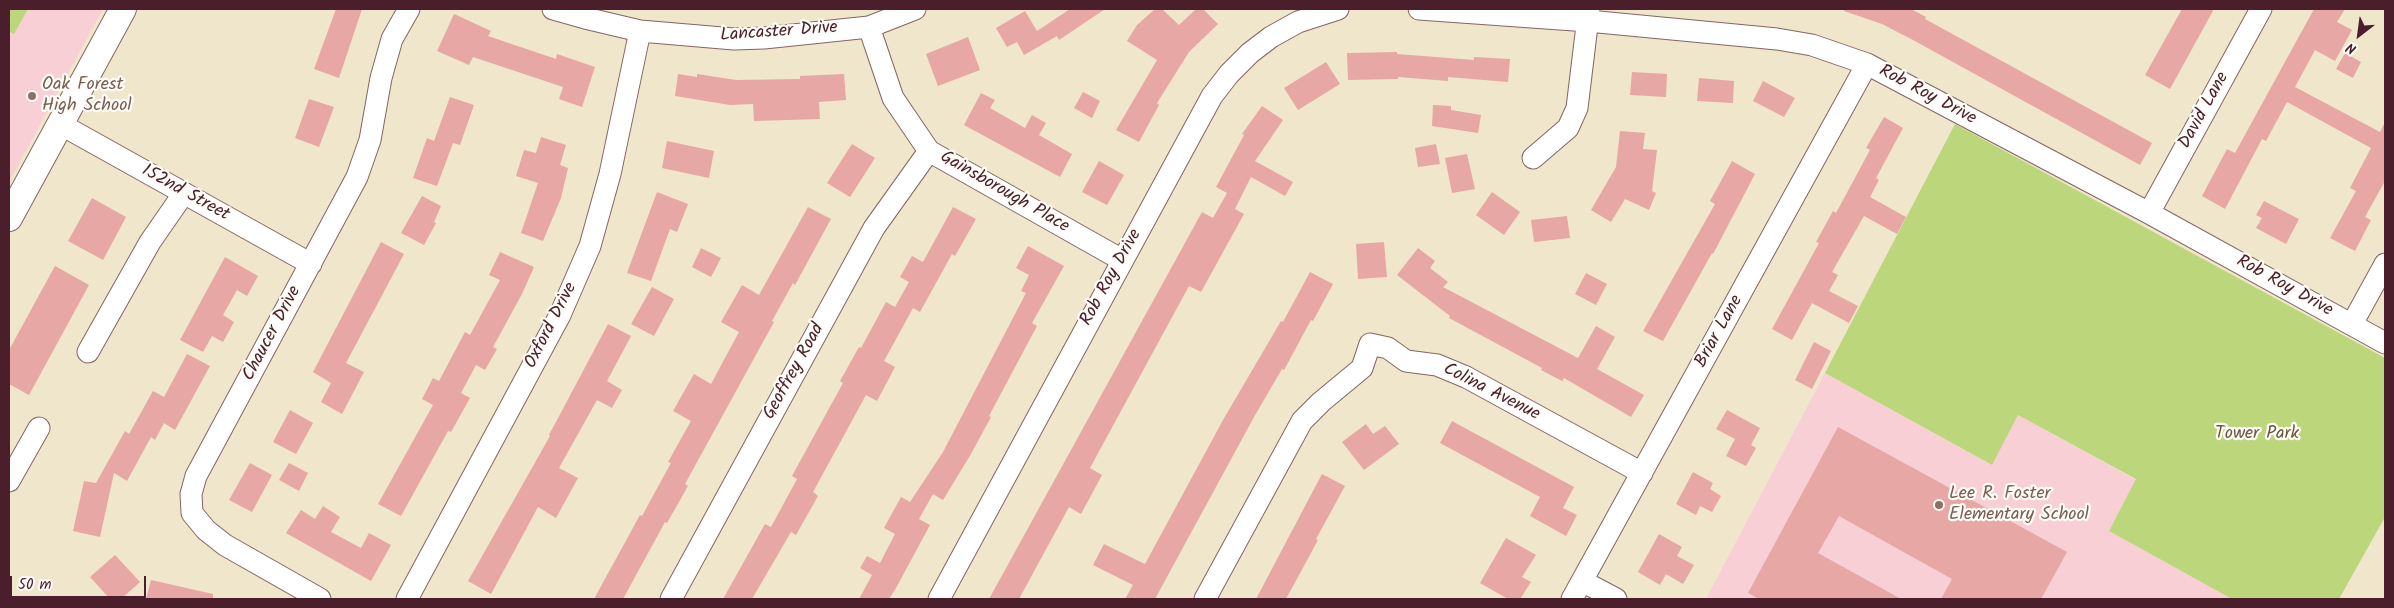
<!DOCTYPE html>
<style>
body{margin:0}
#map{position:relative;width:2394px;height:608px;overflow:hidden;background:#f0e6cb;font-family:Kalam,sans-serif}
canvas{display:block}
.frame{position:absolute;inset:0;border:10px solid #4a1f2b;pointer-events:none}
.north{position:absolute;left:2334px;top:10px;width:50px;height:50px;-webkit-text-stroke:4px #fdfcf7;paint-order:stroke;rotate:210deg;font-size:14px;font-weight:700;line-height:20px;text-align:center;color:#4a1f2b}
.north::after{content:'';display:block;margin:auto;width:18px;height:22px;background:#4a1f2b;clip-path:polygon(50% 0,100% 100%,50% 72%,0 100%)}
.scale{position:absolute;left:10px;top:576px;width:136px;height:22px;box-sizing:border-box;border:2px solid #4a1f2b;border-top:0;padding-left:6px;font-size:15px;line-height:18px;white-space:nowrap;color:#4a1f2b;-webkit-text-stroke:4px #fdfcf7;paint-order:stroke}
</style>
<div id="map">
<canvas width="2394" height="608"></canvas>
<div class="frame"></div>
<div class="north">N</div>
<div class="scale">50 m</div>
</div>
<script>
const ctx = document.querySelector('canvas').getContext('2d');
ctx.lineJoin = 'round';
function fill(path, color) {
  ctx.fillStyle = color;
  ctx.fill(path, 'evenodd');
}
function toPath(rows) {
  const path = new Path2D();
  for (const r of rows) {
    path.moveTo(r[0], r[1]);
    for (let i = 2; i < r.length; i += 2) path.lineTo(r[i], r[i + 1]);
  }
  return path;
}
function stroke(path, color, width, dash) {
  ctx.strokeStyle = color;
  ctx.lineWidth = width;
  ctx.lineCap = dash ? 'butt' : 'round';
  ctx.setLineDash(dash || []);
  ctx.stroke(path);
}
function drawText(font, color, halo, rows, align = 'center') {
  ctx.font = font + ' Kalam,sans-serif';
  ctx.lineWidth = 4.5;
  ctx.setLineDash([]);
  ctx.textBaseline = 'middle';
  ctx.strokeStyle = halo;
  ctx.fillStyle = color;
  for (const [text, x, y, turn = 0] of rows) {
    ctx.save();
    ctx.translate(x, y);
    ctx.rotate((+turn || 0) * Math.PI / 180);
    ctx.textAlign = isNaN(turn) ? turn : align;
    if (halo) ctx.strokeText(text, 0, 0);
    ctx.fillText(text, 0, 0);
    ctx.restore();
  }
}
fill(toPath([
 [9,9,103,9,9,182],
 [1825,373,1991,465,2018,415,2136,480,2109,531,2232,599,1706,599]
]), '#f7cfd5');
fill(toPath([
 [9,9,28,9,14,34,9,31],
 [1955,124,2385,358,2385,517,2339,599,2232,599,2109,531,2136,479,2018,415,1992,465,1825,373]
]), '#bcd67c');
fill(toPath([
 [336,9,362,9,339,78,314,69],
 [1070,9,1105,9,1059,40,1057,36,1024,55,1017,42,1007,47,996,28,1025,11,1037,31],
 [1155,9,1162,9,1179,25,1196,9,1203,9,1218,24,1189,52,1157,103,1159,105,1139,142,1116,130,1157,60,1127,41,1137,25],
 [1844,9,1911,9,1926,17,1925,19,2152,143,2140,165,1913,40,1882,24,1844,11],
 [2182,9,2214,9,2170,89,2145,75],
 [2314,9,2345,9,2337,22,2352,30,2335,61,2315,50,2295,87,2380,132,2385,122,2385,181,2365,217,2371,220,2355,251,2330,238,2356,191,2350,188,2371,148,2287,102,2266,141,2262,139,2225,209,2202,196,2227,149,2235,153],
 [454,14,491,31,488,36,556,59,557,54,595,67,582,107,559,99,563,87,473,57,469,65,437,51],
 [968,37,980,70,938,86,926,54],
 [1397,52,1397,54,1474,60,1474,57,1510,59,1508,82,1448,77,1448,81,1398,77,1398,79,1348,80,1347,53],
 [2345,53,2361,62,2353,78,2336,69],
 [1326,62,1340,84,1298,110,1284,88],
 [1632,72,1667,74,1666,97,1630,95],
 [678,74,697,77,697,74,736,80,800,79,800,76,844,74,846,100,819,102,820,119,754,121,753,104,730,105,675,96],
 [1699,78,1734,81,1733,103,1697,101],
 [1763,81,1795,98,1784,117,1753,101],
 [1083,92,1100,101,1092,118,1074,108],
 [981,93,995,100,990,108,1025,128,1032,115,1046,123,1039,135,1072,154,1060,177,964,125],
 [450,97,474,105,460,145,453,143,437,186,413,178,427,138,434,141],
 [309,99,334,107,319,147,295,138],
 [1433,105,1451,106,1451,110,1481,115,1478,133,1432,126],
 [1262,106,1283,120,1255,161,1293,182,1285,196,1251,177,1235,209,1244,214,1201,292,1189,286,1090,468,1102,475,1081,514,1069,507,1019,599,989,599,1202,212,1213,218,1227,193,1216,187,1244,135,1242,134],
 [1884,117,1903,128,1876,178,1879,180,1870,197,1906,217,1897,234,1864,216,1832,272,1838,275,1829,291,1858,306,1849,323,1812,303,1792,340,1772,329,1819,243,1816,242,1833,211,1836,213,1870,150,1866,148],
 [1620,131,1645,133,1643,149,1657,150,1652,191,1656,193,1649,210,1625,199,1611,222,1591,210,1616,167],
 [541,137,566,145,560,165,568,168,561,198,543,241,521,233,538,183,516,176,524,150,536,153],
 [667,141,714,151,709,178,662,168],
 [852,144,875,158,850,197,827,183],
 [1436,144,1440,164,1418,167,1415,148],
 [1467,154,1475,189,1452,193,1445,158],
 [1099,161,1124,175,1107,205,1082,192],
 [1732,161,1755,174,1713,254,1712,253,1663,341,1643,331,1715,204,1710,201],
 [657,192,688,204,677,232,670,229,651,281,627,273],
 [1492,192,1520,212,1504,235,1476,215],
 [422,196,441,206,434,222,436,223,424,245,401,233],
 [92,198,126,217,103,260,68,241],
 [2264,201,2299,219,2286,244,2256,228,2262,218,2256,215],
 [808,207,831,219,795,285,793,283,772,321,774,322,685,484,688,486,667,523,665,522,623,599,594,599,640,515,642,516,671,463,668,462,691,421,673,411,694,374,711,384,739,332,721,322,742,285,759,295],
 [953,207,976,219,955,256,952,254,920,312,913,308,884,361,895,367,877,401,866,395,813,492,818,496,796,535,791,532,752,599,723,599,765,524,771,527,797,479,792,476,843,383,840,381,859,347,861,348,886,302,895,307,909,282,900,277,912,256,923,262],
 [1567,216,1570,238,1534,242,1531,220],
 [381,242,404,254,346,363,364,372,342,414,321,402,331,383,313,372],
 [1384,242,1387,277,1358,279,1356,244],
 [1028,246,1064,266,1032,323,1037,326,989,416,991,417,971,454,943,500,933,494,919,519,930,525,896,588,889,599,859,599,872,575,860,568,867,556,880,563,895,534,884,528,901,497,910,502,943,452,1026,293,1021,291,1029,275,1016,268],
 [701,248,721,258,711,277,692,267],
 [1418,248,1435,261,1430,268,1448,282,1443,287,1578,358,1596,326,1615,337,1597,369,1644,395,1631,417,1564,378,1562,381,1541,370,1542,368,1449,318,1450,316,1397,275],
 [500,252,534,267,522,294,493,347,497,349,485,370,476,365,461,393,470,398,451,432,448,431,401,516,378,504,433,405,422,399,433,378,439,381,465,332,470,335,500,280,489,275],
 [225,257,258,276,247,296,237,290,223,315,234,322,223,342,212,336,203,352,180,340],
 [55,266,89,285,29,395,9,384,9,350],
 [1310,272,1333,284,1313,321,1311,320,1284,370,1282,369,1254,417,1155,599,1125,599,1133,585,1093,565,1104,544,1145,564,1223,420,1281,321,1283,322],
 [1586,273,1607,284,1596,305,1575,294],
 [652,287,674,299,654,336,631,324],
 [608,324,631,336,607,381,622,390,612,408,597,400,559,468,578,478,556,518,538,507,491,594,468,581,550,436,549,435],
 [1814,342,1831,351,1812,389,1795,380],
 [187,354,210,366,175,430,164,423,155,440,151,437,127,481,114,473,100,537,73,531,84,481,96,483,125,431,129,434,153,391,164,397],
 [290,410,313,423,296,454,273,442],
 [1727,410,1760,428,1751,445,1756,448,1746,466,1726,456,1735,439,1716,429],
 [1452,421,1574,487,1563,508,1577,515,1566,536,1530,516,1540,497,1440,443],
 [1366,424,1373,434,1385,426,1399,444,1364,470,1342,442],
 [1838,427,2067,552,2041,599,1941,599,1952,579,1839,516,1818,553,1901,599,1759,599,1748,593],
 [250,463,272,475,252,512,229,500],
 [289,463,308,473,299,491,279,480],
 [1693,472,1713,483,1710,489,1721,496,1712,512,1700,506,1696,515,1676,504],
 [1322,474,1345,486,1316,539,1318,540,1286,599,1256,599],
 [323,506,340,517,331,532,361,548,369,533,391,545,371,581,286,533,301,510,315,519],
 [1659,534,1682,547,1677,556,1694,565,1683,584,1666,574,1660,585,1638,572],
 [1506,538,1536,555,1522,577,1531,582,1520,599,1508,599,1480,583],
 [115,555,140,582,121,599,110,599,90,577],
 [151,580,213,594,213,599,146,599]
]), '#e7a7a4');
const minor = toPath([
 [553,9,585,18,640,31,734,39,764,38,869,27,915,9],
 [1419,9,1588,21,1777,39,1812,45,1867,64,2149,213,2385,343],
 [869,27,893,98,929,151,1122,260],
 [60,124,311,264],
 [1533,158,1568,128,1577,108,1589,9],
 [2149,213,2261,9],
 [2352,324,2385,264],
 [88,352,150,242,184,193],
 [9,481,39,428],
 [1582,581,1616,599],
 [320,599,225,545,206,530,192,513,191,494,196,476,357,177,370,140,381,78,392,39,409,9],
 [407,599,560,315,590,246,610,174,640,31],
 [671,599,874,228,929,151],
 [939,599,1212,96,1229,74,1250,53,1271,37,1298,22,1338,9],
 [1205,599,1302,421,1321,402,1362,368,1370,344,1388,348,1406,361,1437,365,1466,377,1642,473],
 [1572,599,1867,64]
]);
const tertiary = toPath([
 [9,218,123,9]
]);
stroke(minor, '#846563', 23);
stroke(tertiary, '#846563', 28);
stroke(minor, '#fff', 21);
stroke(tertiary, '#fff', 26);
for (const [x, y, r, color] of [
 [32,96,5,"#8d6e63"],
 [1939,505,5,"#8d6e63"]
]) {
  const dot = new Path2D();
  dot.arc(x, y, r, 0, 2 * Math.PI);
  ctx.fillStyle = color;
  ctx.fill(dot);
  stroke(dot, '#fdfcf7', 2);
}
drawText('18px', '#4a1f2b', '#fdfcf7', [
 ["Lancaster Drive",779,33,-4],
 ["Rob Roy Drive",1927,96,28],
 ["David Lane",2205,111,-61],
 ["Gainsborough Place",1004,193,30],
 ["152nd Street",185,194,29],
 ["Rob Roy Drive",1112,278,-61],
 ["Rob Roy Drive",2284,287,29],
 ["Oxford Drive",552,326,-63],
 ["Briar Lane",1720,332,-61],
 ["Chaucer Drive",273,334,-62],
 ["Geoffrey Road",795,372,-61],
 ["Colina Avenue",1491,393,27]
]);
drawText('18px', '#785e54', '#fdfcf7', [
 ["Oak Forest",42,86],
 ["High School",42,107],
 ["Lee R. Foster",1949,495],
 ["Elementary School",1949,516]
], 'left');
drawText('18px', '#6c5643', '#fdfcf7', [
 ["Tower Park",2257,435]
]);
</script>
